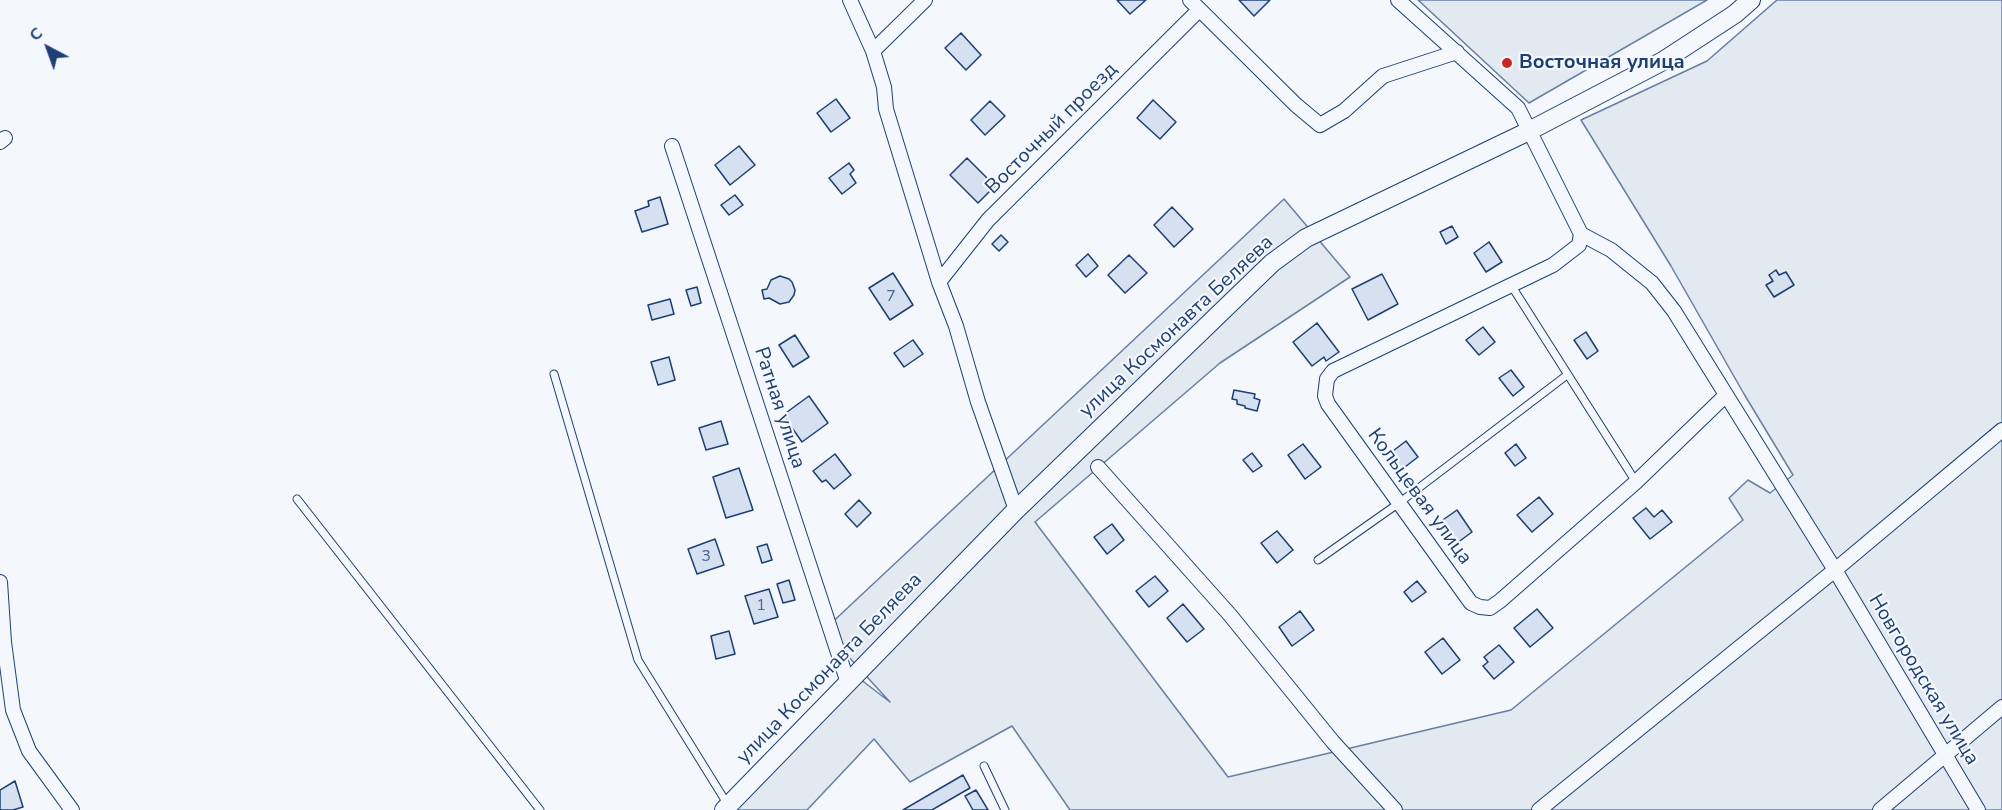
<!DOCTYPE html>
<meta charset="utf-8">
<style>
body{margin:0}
#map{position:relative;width:2002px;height:810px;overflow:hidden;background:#f4f7fb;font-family:"Nunito Sans",sans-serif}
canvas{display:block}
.north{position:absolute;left:18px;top:18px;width:60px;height:60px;-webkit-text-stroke:4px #f4f7fb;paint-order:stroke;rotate:319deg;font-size:16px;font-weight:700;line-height:24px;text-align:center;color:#1d3f73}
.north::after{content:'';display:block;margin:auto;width:21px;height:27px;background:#1d3f73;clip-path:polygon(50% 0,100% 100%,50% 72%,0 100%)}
</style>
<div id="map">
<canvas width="2002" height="810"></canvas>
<div class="north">С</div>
</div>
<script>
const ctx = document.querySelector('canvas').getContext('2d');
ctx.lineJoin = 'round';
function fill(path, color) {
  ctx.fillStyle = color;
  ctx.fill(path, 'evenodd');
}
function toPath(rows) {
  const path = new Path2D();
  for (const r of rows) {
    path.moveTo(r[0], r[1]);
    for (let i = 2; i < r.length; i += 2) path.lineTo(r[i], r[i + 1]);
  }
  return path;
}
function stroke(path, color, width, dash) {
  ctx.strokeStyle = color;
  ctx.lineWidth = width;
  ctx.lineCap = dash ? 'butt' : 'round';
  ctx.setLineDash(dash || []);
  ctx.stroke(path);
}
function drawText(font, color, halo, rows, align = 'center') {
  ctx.font = font + ' "Nunito Sans",sans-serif';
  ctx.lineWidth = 4.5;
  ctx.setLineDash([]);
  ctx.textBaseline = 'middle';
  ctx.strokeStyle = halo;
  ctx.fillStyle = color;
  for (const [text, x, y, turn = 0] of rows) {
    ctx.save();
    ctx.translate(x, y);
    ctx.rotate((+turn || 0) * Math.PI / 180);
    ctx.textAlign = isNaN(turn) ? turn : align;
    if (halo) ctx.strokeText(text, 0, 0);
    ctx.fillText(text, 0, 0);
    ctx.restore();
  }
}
const green = toPath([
 [1418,0,1707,0,1529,103,1418,0],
 [1777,0,2002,0,2002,810,1070,810,1012,726,910,782,874,739,807,810,735,810,860,679,890,702,824,630,1284,199,1350,277,1220,363,1035,522,1228,777,1511,710,1743,520,1729,498,1748,480,1770,493,1793,475,1744,394,1671,266,1581,120,1707,61,1777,0]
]);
fill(green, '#e3e9f0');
stroke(green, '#687fa3', 1.5);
const building = toPath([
 [1117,0,1146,0,1130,14,1117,0],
 [1239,0,1270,0,1254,16,1239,0],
 [961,33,981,55,966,70,945,48,961,33],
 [836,99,850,118,831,132,817,113,836,99],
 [1153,100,1176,122,1160,139,1137,118,1153,100],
 [990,101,1005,116,985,135,971,120,990,101],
 [739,146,755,165,730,185,715,165,739,146],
 [967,158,995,186,978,203,950,175,967,158],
 [849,163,854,170,850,174,856,183,842,194,829,178,849,163],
 [735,195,743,205,729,215,721,205,735,195],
 [660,197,668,224,642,232,635,211,649,206,648,201,660,197],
 [1172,207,1193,229,1174,247,1154,225,1172,207],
 [1452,226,1458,237,1446,244,1440,232,1452,226],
 [1001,235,1008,242,999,251,992,244,1001,235],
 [1489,242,1502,262,1486,272,1474,253,1489,242],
 [1088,254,1098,266,1086,277,1076,265,1088,254],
 [1129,255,1147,273,1125,293,1108,275,1129,255],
 [1776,270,1779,275,1786,272,1794,285,1774,297,1766,285,1773,281,1769,275,1776,270],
 [893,273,913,305,890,320,869,288,893,273],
 [1382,274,1398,304,1368,320,1352,289,1382,274],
 [780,276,789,279,792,282,795,290,794,295,789,302,780,304,769,298,764,299,762,290,767,289,771,280,780,276],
 [697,287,701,303,691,306,686,290,697,287],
 [670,299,674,314,652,320,648,305,670,299],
 [1317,323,1339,352,1326,361,1324,357,1312,366,1293,342,1317,323],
 [1483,327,1495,342,1479,355,1466,340,1483,327],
 [1586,332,1598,351,1587,359,1574,340,1586,332],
 [795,335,809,357,793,367,779,345,795,335],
 [913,340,923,354,904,367,894,353,913,340],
 [669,357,675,380,658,385,651,362,669,357],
 [1511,370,1524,387,1513,396,1499,378,1511,370],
 [1234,390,1255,394,1254,398,1260,400,1257,411,1245,408,1245,406,1237,404,1237,400,1232,399,1234,390],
 [809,396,828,423,802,442,783,415,809,396],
 [721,421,728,444,706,450,699,428,721,421],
 [1406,441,1418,457,1401,470,1389,454,1406,441],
 [1303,444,1321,467,1305,479,1288,455,1303,444],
 [1516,444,1526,458,1515,466,1505,453,1516,444],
 [1252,453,1262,466,1253,472,1243,460,1252,453],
 [835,454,851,475,834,489,826,480,822,482,813,471,835,454],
 [739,468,753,510,726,518,713,477,739,468],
 [1539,497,1553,514,1532,532,1517,515,1539,497],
 [859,500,871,513,857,527,845,514,859,500],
 [1646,508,1654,517,1662,510,1672,522,1650,539,1633,518,1646,508],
 [1457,510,1472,532,1453,546,1437,524,1457,510],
 [1112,524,1124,540,1107,554,1094,537,1112,524],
 [1277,531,1293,550,1277,563,1261,543,1277,531],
 [715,539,724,565,697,574,688,549,715,539],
 [767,544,772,560,762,563,757,547,767,544],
 [1155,576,1168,591,1149,607,1136,591,1155,576],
 [789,580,795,600,783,603,777,584,789,580],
 [1417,581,1426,592,1412,602,1404,592,1417,581],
 [769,589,778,617,754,624,745,596,769,589],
 [1183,604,1204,629,1187,642,1167,618,1183,604],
 [1537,609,1553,628,1530,647,1514,628,1537,609],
 [1300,611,1314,630,1292,646,1279,627,1300,611],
 [729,631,735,654,716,659,711,636,729,631],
 [1443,638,1460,660,1442,674,1425,652,1443,638],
 [1499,645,1514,662,1494,679,1483,666,1488,662,1484,657,1499,645],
 [963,775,970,788,932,810,903,810,963,775],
 [15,781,23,807,13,810,0,810,0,790,15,781],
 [976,790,988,810,973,810,965,796,976,790]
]);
fill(building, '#d5e0f0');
stroke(building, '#1d3f73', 1.5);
const lane = toPath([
 [1511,285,1636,482],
 [554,374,638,660,728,805],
 [297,499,540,810],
 [1318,560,1399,503,1567,375],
 [984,766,1005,810]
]);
const street = toPath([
 [850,0,873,51,884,87,886,109,939,282,956,326,978,402,1016,510],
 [1190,0,1296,105,1320,125,1344,111,1383,76,1457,52],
 [1398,0,1518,108,1581,234,1611,250,1652,283,1674,311,1835,570,1978,810],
 [873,51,925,0],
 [0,142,5,138],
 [672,146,848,683],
 [1581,234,1579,245,1553,265,1333,371,1327,379,1325,396,1328,404,1471,603,1480,607,1490,608,1500,601,1636,482,1726,395],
 [939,282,988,220,1199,10],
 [1098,467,1230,615,1333,742,1395,810],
 [0,582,4,642,13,710,29,751,72,810],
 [1539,810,1835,570,2002,430],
 [1880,810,2002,707]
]);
const secondary = toPath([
 [724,810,1016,510,1272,263,1306,238,1529,131,1663,61,1735,14,1751,0]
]);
stroke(lane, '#1d3f73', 9);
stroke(street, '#1d3f73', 16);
stroke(secondary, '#1d3f73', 20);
stroke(lane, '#f4f7fb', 7);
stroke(street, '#f4f7fb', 14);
stroke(secondary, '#f4f7fb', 18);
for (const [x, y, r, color] of [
 [1507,63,6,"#c62828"]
]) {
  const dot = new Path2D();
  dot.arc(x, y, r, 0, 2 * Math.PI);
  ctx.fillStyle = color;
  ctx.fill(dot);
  stroke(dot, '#f4f7fb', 2);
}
drawText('16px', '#4b6792', null, [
 ["7",891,297],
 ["3",706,557],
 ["1",761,606]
]);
drawText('bold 20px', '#1d3f73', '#f4f7fb', [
 ["Восточная улица",1519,63]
], 'left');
drawText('20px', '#1d3f73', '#f4f7fb', [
 ["Восточный проезд",1052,129,-45],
 ["улица Космонавта Беляева",1177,327,-43],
 ["Ратная улица",779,408,72],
 ["Кольцевая улица",1419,497,54],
 ["улица Космонавта Беляева",830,669,-46],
 ["Новгородская улица",1923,680,59]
]);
</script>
